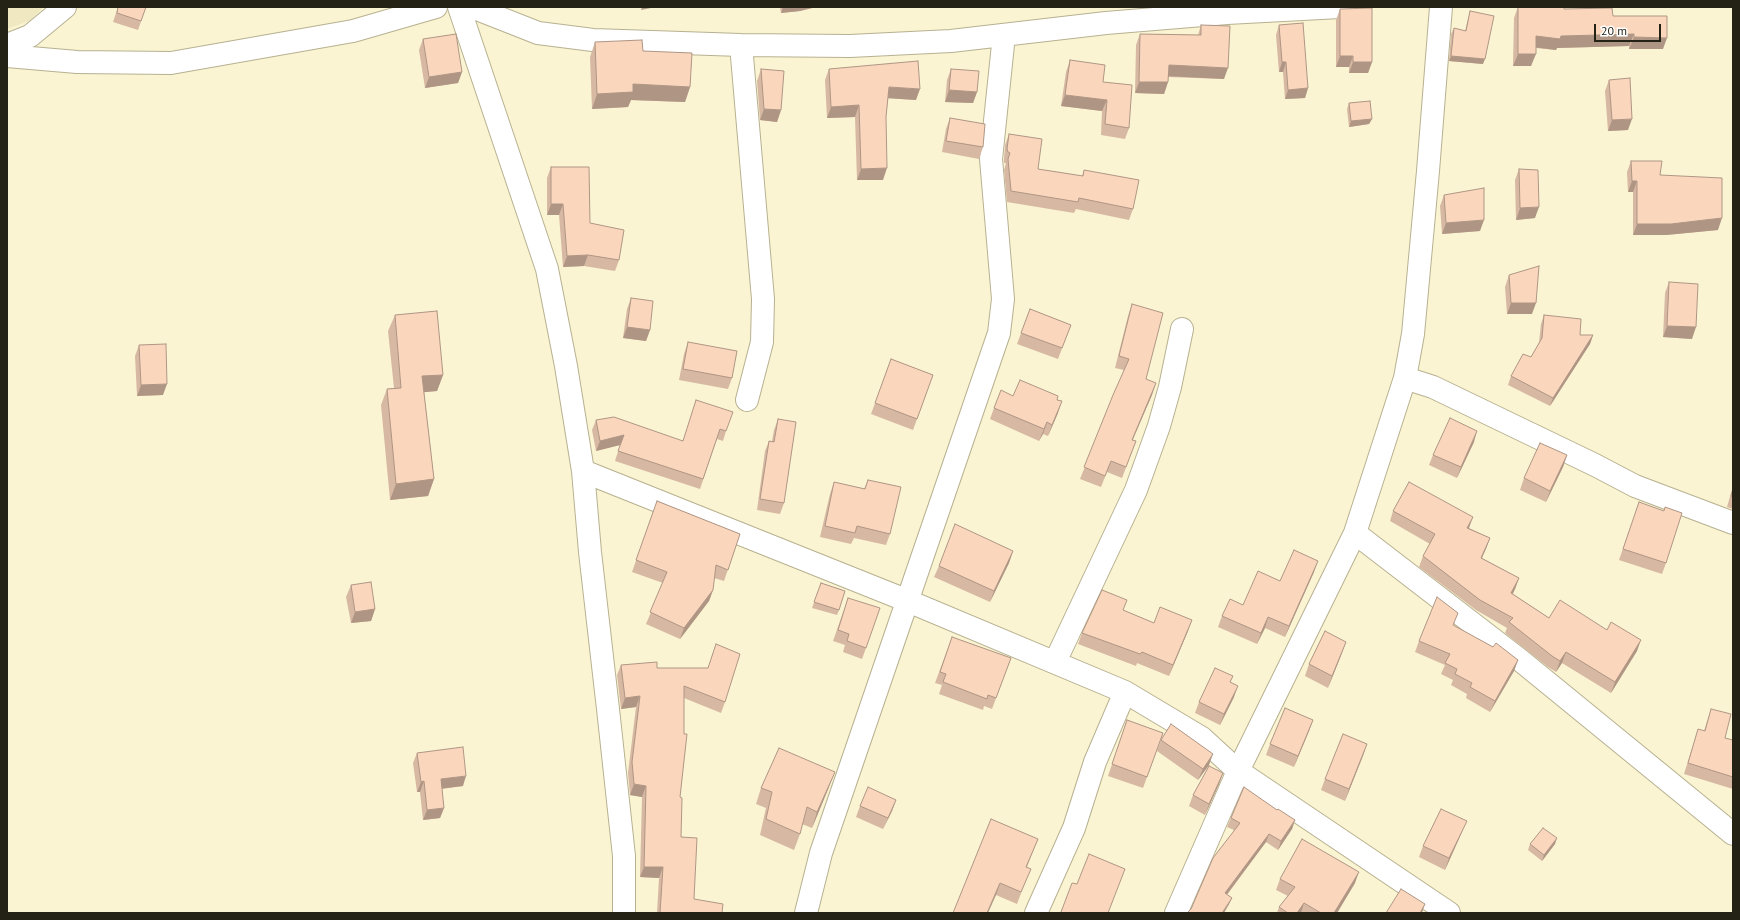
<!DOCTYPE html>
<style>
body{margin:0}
#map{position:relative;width:1740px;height:920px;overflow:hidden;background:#faf4d2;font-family:"PT Sans",sans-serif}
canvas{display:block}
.frame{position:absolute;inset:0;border:8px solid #242215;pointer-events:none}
.scale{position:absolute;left:1594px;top:24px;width:67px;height:18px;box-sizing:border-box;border:2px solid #242215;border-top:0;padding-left:5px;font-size:12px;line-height:14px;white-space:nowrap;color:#242215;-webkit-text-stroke:3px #fff;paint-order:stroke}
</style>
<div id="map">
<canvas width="1740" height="920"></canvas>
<div class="frame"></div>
<div class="scale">20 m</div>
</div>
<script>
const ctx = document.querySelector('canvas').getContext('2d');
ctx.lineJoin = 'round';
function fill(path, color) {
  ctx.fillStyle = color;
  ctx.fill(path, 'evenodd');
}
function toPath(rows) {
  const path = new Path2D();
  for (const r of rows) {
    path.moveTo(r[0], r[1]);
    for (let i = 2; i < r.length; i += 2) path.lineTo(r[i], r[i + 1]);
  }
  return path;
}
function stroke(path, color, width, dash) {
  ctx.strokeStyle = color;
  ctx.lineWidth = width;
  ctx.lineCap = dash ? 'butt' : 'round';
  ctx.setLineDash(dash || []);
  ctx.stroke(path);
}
fill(toPath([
 [7,7,44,7,29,21,7,29]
]), '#efe8c0');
const minor = toPath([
 [459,7,547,269,566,366,583,471,590,552,608,709,624,856,624,913],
 [472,7,538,33,593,40,741,45,850,46,951,41,1106,23,1227,13,1340,7],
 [741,45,763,299,762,342,747,400],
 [1405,378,1433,387,1595,465,1635,486,1733,523],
 [583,471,908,601,1125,692,1202,738,1238,771,1449,913],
 [1355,533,1520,660,1733,834],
 [1055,662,1136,490,1159,426,1170,387,1182,329],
 [806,913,821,853,999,333,1003,299,991,159,1004,35],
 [1036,913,1074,828,1095,762,1125,692],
 [1176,913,1238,771,1355,533,1405,378,1413,334,1428,171,1441,7]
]);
const tertiary = toPath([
 [7,45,30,36,65,7]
]);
const secondary = toPath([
 [7,56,77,62,171,63,353,31,436,7]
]);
stroke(minor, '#b7b191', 24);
stroke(tertiary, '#b7b191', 24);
stroke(secondary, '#b7b191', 24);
stroke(minor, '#fff', 22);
stroke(tertiary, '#fff', 22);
stroke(secondary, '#fff', 22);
fill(toPath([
 [118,7,146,7,138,30,113,22],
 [780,7,816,7,800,11,781,13],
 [1518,7,1564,9,1613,16,1663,49,1629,49,1629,46,1557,48,1556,50,1536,48,1531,66,1513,66,1514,18],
 [1340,9,1372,62,1368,73,1349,73,1349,67,1336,67,1336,20],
 [1470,11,1483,64,1449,61,1451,34,1454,28,1465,31],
 [1201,25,1224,79,1168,77,1168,82,1164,94,1135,93,1136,45,1140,34,1198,35],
 [1279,25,1308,88,1305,98,1285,99,1283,72,1279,72,1276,35],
 [423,39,462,72,458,83,425,88,419,50],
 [595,42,643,51,690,87,685,102,631,100,628,107,592,109,590,57],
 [1070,60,1103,82,1129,128,1125,139,1101,135,1102,111,1061,106,1066,72],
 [761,69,781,110,777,122,760,120,757,81],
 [829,69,916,100,888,98,886,117,883,180,857,180,855,117,827,118,825,80],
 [951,69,977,92,973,103,945,102,947,80],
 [1609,80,1628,130,1608,131,1605,91],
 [1349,103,1372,119,1369,124,1349,127,1347,109],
 [950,118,983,147,979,159,942,152,946,129],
 [1009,134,1038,169,1082,176,1084,170,1133,209,1129,220,1076,209,1074,213,1007,202,1004,170,1006,163,1004,163,1004,159,1005,145],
 [1631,161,1660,175,1718,230,1666,235,1633,235,1633,192,1628,192,1627,172],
 [551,167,590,223,619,260,615,271,584,266,563,267,559,215,547,215,547,178],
 [1519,169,1535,218,1516,220,1515,180],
 [1444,195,1480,231,1442,234,1440,206],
 [1509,275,1532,314,1507,314,1505,287],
 [1669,282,1692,339,1663,337,1665,293],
 [631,298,650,330,646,341,623,338,627,309],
 [1132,304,1146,379,1152,395,1132,440,1136,441,1122,478,1107,472,1101,487,1080,479,1124,370,1115,368,1128,316],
 [1030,309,1071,325,1058,359,1017,344],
 [395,315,443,375,437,391,424,392,434,479,428,496,390,500,381,405,387,389,394,388,388,331],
 [1544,315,1580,335,1593,335,1590,344,1550,406,1508,385,1511,376,1531,357,1539,343,1541,324],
 [688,342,732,378,728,389,679,380,684,354],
 [139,345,163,395,137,396,135,356],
 [891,359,933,375,913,430,871,414],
 [1013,396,1057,400,1058,413,1048,436,1043,434,1039,441,990,419,994,408],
 [696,400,726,431,723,441,717,439,700,489,615,461,620,445,596,451,592,430,596,420,683,441],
 [778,419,784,503,780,514,757,510,765,451,769,441,772,441,774,430],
 [1474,442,1457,478,1429,465,1433,455],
 [1567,455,1563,467,1546,502,1520,490,1524,478],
 [868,480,890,534,886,545,854,538,851,544,820,537,830,494,834,482,864,489],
 [1733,486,1733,509,1727,507],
 [657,501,740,534,724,581,714,578,713,590,709,601,680,639,646,624,663,583,632,572],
 [1639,502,1666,563,1662,574,1619,560],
 [1393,511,1469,528,1490,538,1482,558,1519,578,1515,589,1513,594,1549,618,1637,651,1611,693,1562,663,1556,672,1548,667,1505,633,1507,628,1476,610,1419,567,1423,556,1430,544,1390,521],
 [1013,551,1009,563,990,602,934,577,939,566],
 [1314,572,1285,637,1265,628,1257,644,1218,627,1222,616,1243,605,1280,581],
 [821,583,839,610,837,615,812,608],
 [351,585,375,609,371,621,351,623,346,597],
 [848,598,866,648,862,659,843,652,845,645,833,641],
 [1123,610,1154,623,1188,631,1169,676,1137,663,1136,666,1078,644,1082,633],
 [1453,626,1518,660,1514,671,1490,712,1466,698,1467,694,1451,685,1453,680,1441,674,1445,665,1415,652,1419,641],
 [952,637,1011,658,992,709,984,706,983,710,939,694,942,685,935,683],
 [716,644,725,702,721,713,684,698,680,797,681,837,694,899,722,913,657,913,659,878,640,877,642,797,630,795,628,773,636,707,621,709,617,675,621,665,657,668,708,668],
 [1342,653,1328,688,1305,676,1309,664],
 [1233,676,1230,682,1234,697,1220,725,1195,713,1199,702],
 [1711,709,1725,738,1733,740,1733,789,1684,774,1698,729,1704,731],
 [1127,720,1163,733,1143,788,1108,776],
 [1313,720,1309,731,1294,767,1266,755,1270,744],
 [1161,740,1209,765,1198,780,1157,751],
 [1367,744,1345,801,1321,790,1325,779],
 [417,753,463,786,442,789,444,808,440,818,423,820,420,792,417,792,413,763],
 [1223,773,1219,784,1205,815,1189,806,1193,795],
 [829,787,812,828,802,824,800,834,794,850,760,835,766,808,756,804,761,788],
 [896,800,892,811,883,829,856,817,860,806],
 [1277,810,1295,820,1292,829,1278,850,1266,842,1227,895,1232,898,1228,906,1191,909,1234,830,1227,827,1231,818],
 [1462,832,1445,870,1419,857,1423,846],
 [1038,839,1027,867,1026,880,1017,904,996,895,953,913],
 [1530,844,1555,844,1542,861,1528,850],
 [1280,879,1355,883,1337,913,1277,913,1279,907,1288,896,1276,890]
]), '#d7b8a3');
fill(toPath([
 [642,7,656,7,641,10],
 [783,7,816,7,800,11,781,13],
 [1634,34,1629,46,1557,48,1556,50,1532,47,1536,36,1561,36],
 [1634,37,1667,38,1663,49,1629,49],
 [1518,54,1536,54,1531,66,1513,66],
 [1340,56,1353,56,1349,67,1336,67],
 [1451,56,1485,59,1483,64,1449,61],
 [1282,62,1286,62,1283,72,1279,72],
 [1353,62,1372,62,1368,73,1349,73],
 [1169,65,1228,68,1224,79,1165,76],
 [462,72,458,83,425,88,429,77],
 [1139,82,1168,82,1164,94,1135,93],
 [633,84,690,87,685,102,631,100,628,107,592,109,597,94],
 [889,87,920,89,916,100,885,98],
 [1308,88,1305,98,1285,99,1288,90],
 [949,90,977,92,973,103,945,102],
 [1065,95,1107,100,1102,111,1061,106],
 [859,105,855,117,827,118,831,107],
 [764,109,781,110,777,122,760,120],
 [1372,119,1369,124,1349,127,1351,121],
 [1632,119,1628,130,1608,131,1612,120],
 [887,168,883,180,857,180,861,169],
 [1632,181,1637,181,1633,192,1628,192],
 [551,204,563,204,559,215,547,215],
 [1539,207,1535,218,1516,220,1520,208],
 [1722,218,1718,230,1666,235,1633,235,1637,224],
 [1484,220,1480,231,1442,234,1446,223],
 [588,255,584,266,563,267,567,256],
 [1511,303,1536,303,1532,314,1507,314],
 [1667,326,1696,327,1692,339,1663,337],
 [627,327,650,330,646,341,623,338],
 [1593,335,1590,344,1550,406,1553,398],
 [443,375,437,391,416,393,422,376],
 [1156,383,1152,395,1128,451,1132,440],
 [167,384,163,395,137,396,141,385],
 [1062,401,1058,413,1048,436,1052,425],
 [1047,422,1043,434,1039,441,1044,429],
 [1477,431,1474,442,1457,478,1461,467],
 [624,435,620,445,596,451,600,441],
 [1567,455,1563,467,1546,502,1550,491],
 [434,479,428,496,390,500,396,484],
 [1473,517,1469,528,1463,538,1467,528],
 [1490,538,1486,549,1477,568,1481,558],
 [1013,551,1009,563,990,602,994,591],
 [1318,561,1314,572,1285,637,1289,626],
 [1519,578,1515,589,1507,604,1511,593],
 [713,590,709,601,680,639,684,628],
 [375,609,371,621,351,623,355,612],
 [1268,617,1265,628,1257,644,1261,633],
 [1192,620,1188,631,1169,676,1173,665],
 [1641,640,1637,651,1611,693,1615,682],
 [1346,642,1342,653,1328,688,1332,676],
 [1566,652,1562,663,1556,672,1560,661],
 [1518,660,1514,671,1490,712,1495,701],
 [1238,686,1234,697,1220,725,1224,714],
 [640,696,636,707,621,709,625,698],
 [1313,720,1309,731,1294,767,1298,756],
 [1367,744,1363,756,1345,801,1349,789],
 [1213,754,1209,765,1198,780,1203,769],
 [835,772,829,787,812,828,817,812],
 [1223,773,1219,784,1205,815,1209,804],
 [466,776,463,786,438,789,441,779],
 [424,781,420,792,417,792,421,782],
 [634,784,646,786,642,797,630,795],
 [896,800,892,811,883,829,888,818],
 [444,808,440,818,423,820,427,810],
 [1295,820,1292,829,1278,850,1281,841],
 [1467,821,1462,832,1445,870,1449,858],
 [1269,834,1266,842,1221,902,1225,893],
 [1557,838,1555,844,1542,861,1544,855],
 [644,867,663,867,659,878,640,877],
 [1359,872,1355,883,1337,913,1334,913],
 [1000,883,996,895,988,913,987,913],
 [1232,898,1228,906,1224,913,1222,913],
 [1304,903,1301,913,1297,913],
 [1425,904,1422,913,1420,913]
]), '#af9684');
const building = toPath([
 [118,7,146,7,141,21,117,13,118,7],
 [1518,7,1564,7,1564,9,1612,8,1613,16,1667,16,1667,38,1634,37,1634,34,1561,36,1560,39,1536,36,1536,54,1518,54,1518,7],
 [1372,8,1372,62,1353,62,1353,56,1340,56,1340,9,1372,8],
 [1470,11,1494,16,1485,59,1451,56,1454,28,1466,31,1470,11],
 [1303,23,1308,88,1288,90,1286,62,1282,62,1279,25,1303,23],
 [1201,25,1230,26,1228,68,1169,65,1168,82,1139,82,1140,34,1201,35,1201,25],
 [456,34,462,72,429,77,423,39,456,34],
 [642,40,643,51,692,53,690,87,633,84,633,92,597,94,595,42,642,40],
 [1070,60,1105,65,1103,82,1132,85,1129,128,1105,124,1107,100,1065,95,1070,60],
 [918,61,920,89,889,87,886,117,887,168,861,169,859,105,831,107,829,69,918,61],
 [761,69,784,71,781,110,764,109,761,69],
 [951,69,979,71,977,92,949,90,951,69],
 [1630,78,1632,119,1612,120,1609,80,1630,78],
 [1370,101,1372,119,1351,121,1349,103,1370,101],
 [950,118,985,124,983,147,946,141,950,118],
 [1009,134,1042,139,1038,169,1083,176,1084,170,1139,180,1133,209,1079,198,1078,202,1011,191,1008,159,1010,153,1008,152,1007,149,1009,134],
 [1631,161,1662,161,1660,175,1722,178,1722,218,1671,224,1637,224,1637,181,1632,181,1631,161],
 [551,167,589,167,590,223,624,230,619,260,588,255,567,256,563,204,551,204,551,167],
 [1519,169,1538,170,1539,207,1520,208,1519,169],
 [1484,188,1484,220,1446,223,1444,195,1484,188],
 [1539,266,1536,303,1511,303,1509,275,1539,266],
 [1669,282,1698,284,1696,327,1667,326,1669,282],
 [631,298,653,301,650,330,627,327,631,298],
 [1132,304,1163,313,1146,379,1156,383,1132,440,1136,441,1126,467,1111,461,1105,476,1084,467,1113,395,1129,359,1119,356,1132,304],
 [1030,309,1071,325,1062,348,1021,333,1030,309],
 [437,311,443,375,422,376,434,479,396,484,387,389,401,388,395,315,437,311],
 [1544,315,1581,319,1580,335,1593,335,1553,398,1511,376,1523,354,1531,357,1542,338,1544,315],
 [688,342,737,351,732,378,683,369,688,342],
 [166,344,167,384,141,385,139,345,166,344],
 [891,359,933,375,917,419,875,403,891,359],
 [1020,380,1058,396,1057,400,1062,401,1052,425,1047,422,1044,429,994,408,1001,390,1013,396,1020,380],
 [696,400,733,412,726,431,720,429,703,479,618,451,624,435,600,441,596,420,614,417,683,441,696,400],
 [1450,418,1477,431,1461,467,1433,455,1450,418],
 [778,419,796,422,784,503,760,499,769,441,774,442,778,419],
 [1540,443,1567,455,1550,491,1524,478,1540,443],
 [868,480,901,487,890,534,857,526,855,533,825,526,834,482,865,489,868,480],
 [1409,482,1473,517,1467,528,1490,538,1481,558,1519,578,1511,593,1549,618,1560,600,1607,630,1611,622,1641,640,1615,682,1566,652,1560,661,1552,656,1509,622,1513,618,1480,600,1423,556,1435,534,1393,511,1409,482],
 [1733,489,1733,497,1731,496,1733,489],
 [657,501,740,534,728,570,716,565,713,590,684,628,650,612,667,572,636,560,657,501],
 [1639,502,1664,511,1665,507,1682,513,1666,563,1623,549,1639,502],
 [955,524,1013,551,994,591,939,566,955,524],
 [1294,550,1318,561,1289,626,1268,617,1261,633,1222,616,1230,599,1243,605,1258,571,1280,581,1294,550],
 [371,582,375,609,355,612,351,585,371,582],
 [821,583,845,591,839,610,814,602,821,583],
 [1102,590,1127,600,1123,610,1154,623,1160,607,1192,620,1173,665,1142,652,1140,654,1082,633,1102,590],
 [1437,597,1458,613,1453,625,1493,647,1496,643,1518,660,1495,701,1470,687,1472,683,1455,674,1457,669,1445,663,1450,654,1419,641,1437,597],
 [848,598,880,608,866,648,847,641,849,634,838,630,848,598],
 [1325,631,1346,642,1332,676,1309,664,1325,631],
 [952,637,1011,658,996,698,988,695,987,699,943,682,946,674,940,672,952,637],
 [716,644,740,654,725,702,684,686,684,734,687,734,680,797,682,798,681,837,697,838,694,899,723,904,722,913,660,913,663,867,644,867,646,786,634,784,632,762,640,696,625,698,621,665,657,662,657,668,708,668,716,644],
 [1215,668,1233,676,1230,682,1238,686,1224,714,1199,702,1215,668],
 [1285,708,1313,720,1298,756,1270,744,1285,708],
 [1711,709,1731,714,1725,738,1733,740,1733,777,1688,763,1698,729,1705,731,1711,709],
 [1127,720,1163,733,1147,777,1112,764,1127,720],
 [1171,724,1213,754,1203,769,1161,740,1171,724],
 [1343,734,1367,744,1349,789,1325,779,1343,734],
 [463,747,466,776,441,779,444,808,427,810,424,781,421,782,417,753,463,747],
 [779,748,835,772,817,812,807,807,800,834,766,819,772,792,761,788,779,748],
 [1209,766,1223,773,1209,804,1193,795,1209,766],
 [868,787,896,800,888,818,860,806,868,787],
 [1244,787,1277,810,1278,809,1295,820,1281,841,1269,834,1225,893,1232,898,1222,913,1187,913,1191,909,1213,858,1240,823,1231,818,1244,787],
 [1441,809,1467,821,1449,858,1423,846,1441,809],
 [991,819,1038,839,1026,867,1031,869,1021,892,1000,883,987,913,953,913,991,819],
 [1543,828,1557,838,1544,855,1530,844,1543,828],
 [1302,839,1359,872,1334,913,1321,913,1304,903,1297,913,1288,913,1279,907,1295,887,1280,879,1302,839],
 [1089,854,1125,869,1108,913,1064,913,1061,912,1072,883,1077,884,1089,854],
 [1401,889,1425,904,1420,913,1386,913,1401,889]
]);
fill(building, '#fad6bd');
stroke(building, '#af9684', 1);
</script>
